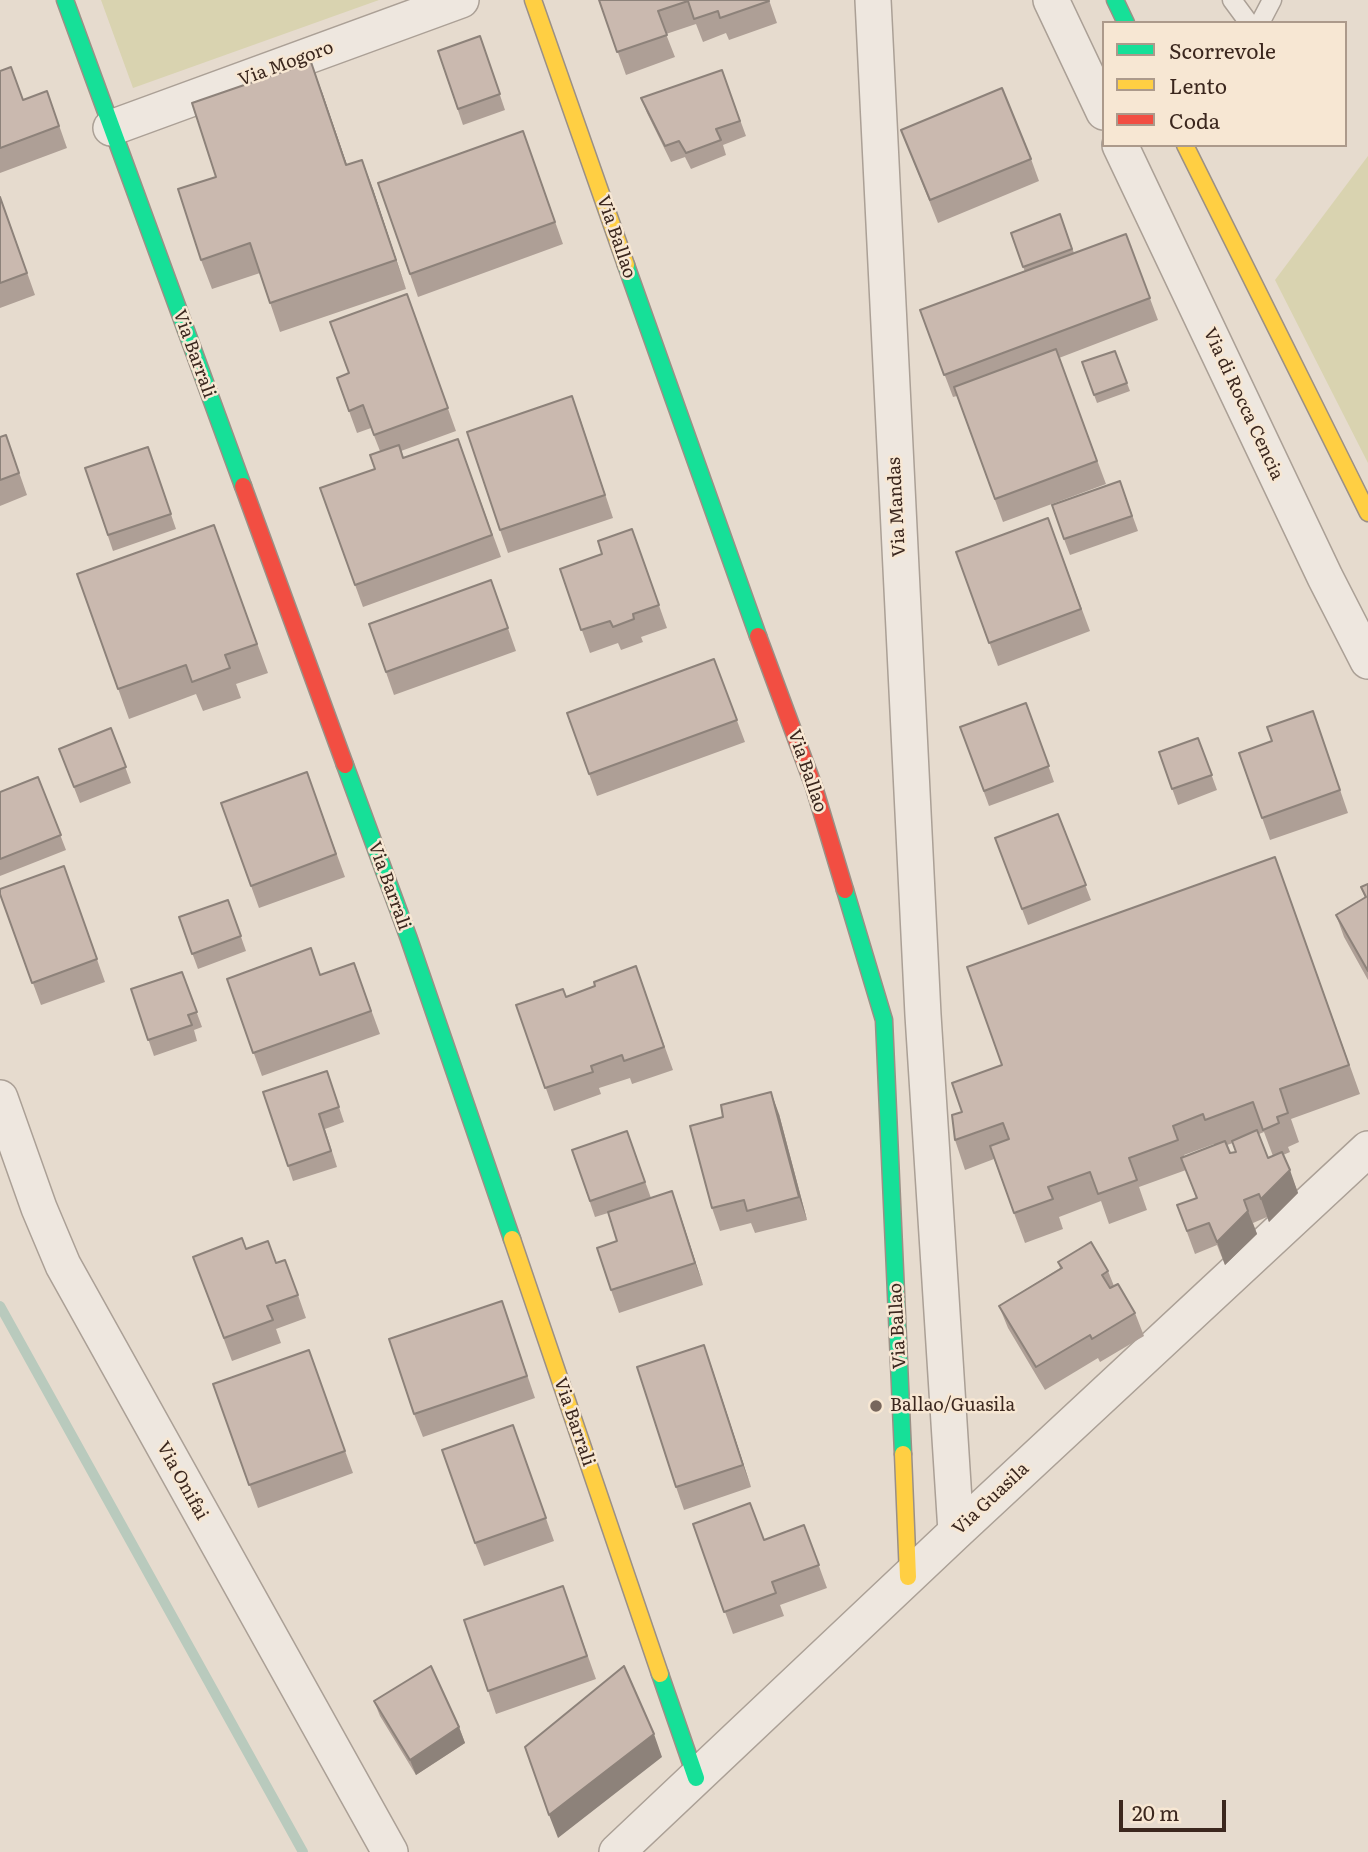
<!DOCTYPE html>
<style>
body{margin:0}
#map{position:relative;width:1368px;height:1852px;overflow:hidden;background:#e6dbce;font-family:Literata,serif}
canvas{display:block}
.legend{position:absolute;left:1102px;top:21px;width:245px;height:126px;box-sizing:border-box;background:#f7e7d3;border:2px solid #ac9a8b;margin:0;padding:9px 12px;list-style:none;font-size:21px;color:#3b271e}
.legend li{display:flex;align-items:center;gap:14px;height:35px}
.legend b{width:35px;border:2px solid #ac9a8b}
.scale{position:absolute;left:1119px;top:1800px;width:107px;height:32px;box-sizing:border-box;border:4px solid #3b271e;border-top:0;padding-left:9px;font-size:21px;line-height:24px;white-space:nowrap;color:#3b271e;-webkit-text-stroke:5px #f7e7d3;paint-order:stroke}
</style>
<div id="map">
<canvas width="1368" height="1852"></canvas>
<ul class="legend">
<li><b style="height:9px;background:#16e098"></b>Scorrevole</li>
<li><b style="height:9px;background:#ffcf43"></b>Lento</li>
<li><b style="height:9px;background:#f24e42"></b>Coda</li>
</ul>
<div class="scale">20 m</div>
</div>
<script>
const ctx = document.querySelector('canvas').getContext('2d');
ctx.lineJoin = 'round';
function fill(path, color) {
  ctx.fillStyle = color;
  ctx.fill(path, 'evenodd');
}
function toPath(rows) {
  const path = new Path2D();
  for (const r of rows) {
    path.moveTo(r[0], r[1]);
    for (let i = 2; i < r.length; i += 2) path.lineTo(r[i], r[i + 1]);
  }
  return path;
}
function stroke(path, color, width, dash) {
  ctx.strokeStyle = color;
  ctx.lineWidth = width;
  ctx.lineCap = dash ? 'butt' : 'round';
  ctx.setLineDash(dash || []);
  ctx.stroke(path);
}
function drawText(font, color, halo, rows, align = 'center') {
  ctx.font = font + ' Literata,serif';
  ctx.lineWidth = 5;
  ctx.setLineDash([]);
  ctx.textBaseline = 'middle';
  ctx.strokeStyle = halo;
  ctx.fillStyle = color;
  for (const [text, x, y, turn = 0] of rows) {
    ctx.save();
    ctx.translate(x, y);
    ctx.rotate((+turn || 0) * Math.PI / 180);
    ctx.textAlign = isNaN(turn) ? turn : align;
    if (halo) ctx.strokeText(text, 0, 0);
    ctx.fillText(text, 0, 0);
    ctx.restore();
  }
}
fill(toPath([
 [101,0,379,0,133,88],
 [1368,156,1368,463,1275,280]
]), '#d9d3b0');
stroke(toPath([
 [0,1306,303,1852]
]), '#b9cabd', 10);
const lane = toPath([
 [1232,0,1249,23],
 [1260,23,1272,0]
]);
const street = toPath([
 [873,0,923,1015,956,1532],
 [1051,0,1104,112],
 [111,128,461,0],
 [1120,145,1325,577,1368,661],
 [0,1098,39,1208,63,1265,390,1852],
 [617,1852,956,1532,1368,1149]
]);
const fast = toPath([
 [65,0,243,486],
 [1115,0,1126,23],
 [626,265,758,636],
 [345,765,409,939,512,1239],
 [845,890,884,1020,903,1454],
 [660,1674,696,1778]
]);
const slow = toPath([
 [533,0,626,265],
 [1185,145,1368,513],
 [512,1239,660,1674],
 [903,1454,908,1577]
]);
const jam = toPath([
 [243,486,345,765],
 [758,636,814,787,845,890]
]);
stroke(lane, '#aba096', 21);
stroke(street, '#aba096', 38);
stroke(fast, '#9b9086', 19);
stroke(slow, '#9b9086', 19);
stroke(jam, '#9b9086', 19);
stroke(lane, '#eee7df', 18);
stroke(street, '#eee7df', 35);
stroke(fast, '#16e098', 16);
stroke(slow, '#ffcf43', 16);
stroke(jam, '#f24e42', 16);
fill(toPath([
 [599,0,769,0,777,23,729,40,726,33,703,42,696,24,666,34,675,57,626,75],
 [480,36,505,110,463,125,438,51],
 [722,70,746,136,723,145,726,155,691,169,685,157,671,162,647,113,641,98],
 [0,71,23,100,47,91,67,148,0,173],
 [322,92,347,165,373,189,406,289,280,332,260,273,212,289,201,260,216,177],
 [901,130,1031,159,1039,181,938,223],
 [523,131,563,244,418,297,378,183],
 [0,196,35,295,0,308],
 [1060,214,1074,253,1126,234,1158,320,1059,358,1106,484,1003,522,957,396,953,397,920,310,1025,272,1011,233],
 [407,294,456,431,401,451,404,458,458,439,501,557,363,607,320,488,375,469,380,451,371,428,357,433,337,378,349,373],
 [1115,351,1130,391,1097,403,1082,362],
 [580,418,613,518,508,553,500,530],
 [6,435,27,495,0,506,0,437],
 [148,447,176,529,113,551,85,468],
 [1120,481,1138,531,1070,555,1064,539],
 [1048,518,1090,631,998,666,956,552],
 [214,525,268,673,236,684,241,698,203,711,196,694,129,719,77,574],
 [632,529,667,628,641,637,643,642,621,650,618,643,590,653,560,569,602,554],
 [491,580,516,651,394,695,369,624],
 [714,659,745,742,597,796,567,713],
 [1026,703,1054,782,989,806,960,727],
 [1313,711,1348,813,1270,840,1239,753,1272,741],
 [111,728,131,783,80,803,59,749],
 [1198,738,1217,790,1178,805,1159,752],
 [307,772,345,877,259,908,221,803],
 [38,777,66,850,0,876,0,792],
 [1058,814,1091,900,1028,925,995,838],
 [1275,857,1360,1094,1291,1119,1299,1142,1288,1147,1290,1152,1283,1155,1298,1193,1269,1222,1267,1217,1253,1223,1257,1234,1225,1265,1217,1245,1195,1254,1177,1205,1196,1198,1186,1170,1139,1187,1147,1210,1109,1224,1101,1201,1059,1217,1063,1229,1025,1243,994,1159,965,1170,955,1140,962,1112,1002,1065],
 [1264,1132,1273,1156,1268,1158,1259,1134],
 [1233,1143,1236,1152,1230,1153,1227,1145],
 [1214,1144,1214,1145,1185,1157,1184,1155],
 [64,866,105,982,41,1005,0,894],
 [1368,884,1368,980,1344,937,1336,915,1365,898,1361,887],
 [228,900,246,951,198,969,179,917],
 [354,963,380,1034,262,1076,227,979,321,975],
 [636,966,673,1070,632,1084,630,1078,599,1088,601,1094,554,1111,516,1005,566,997,595,986],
 [182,972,202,1027,194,1030,197,1041,154,1056,131,989],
 [327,1071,344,1122,325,1129,337,1167,293,1181,288,1166],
 [779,1114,807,1220,755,1233,751,1223,720,1231,712,1208],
 [627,1131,651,1198,672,1191,703,1285,619,1313,611,1290,617,1241,608,1213,595,1217,572,1150],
 [246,1249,276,1263,298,1295,306,1318,276,1329,281,1343,232,1361,193,1257],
 [1058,1262,1108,1271,1114,1286,1135,1313,1144,1336,1100,1362,1098,1358,1045,1390,1008,1328,999,1306,1060,1268],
 [502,1301,535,1398,423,1437,414,1414],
 [704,1345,751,1487,684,1510,676,1487],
 [309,1350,353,1473,258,1508,213,1384],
 [513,1425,554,1541,484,1566,475,1543],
 [693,1524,764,1540,804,1525,827,1588,780,1605,784,1616,733,1634],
 [563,1586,596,1679,496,1714,464,1620],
 [374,1701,459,1727,465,1743,416,1775,380,1716]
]), '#ae9f96');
fill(toPath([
 [311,62,322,92,357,194,346,165],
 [362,160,373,189,406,289,396,260],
 [771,1092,779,1114,807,1220,799,1197],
 [1290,1170,1298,1193,1269,1222,1261,1199],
 [672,1191,680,1214,703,1285,695,1263],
 [1248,1211,1257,1234,1225,1265,1217,1242],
 [704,1345,712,1368,751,1487,743,1465],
 [459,1727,465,1743,416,1775,410,1760],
 [654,1734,662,1757,558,1838,549,1815]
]), '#8d827a');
const building = toPath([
 [599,0,768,0,769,1,720,18,718,11,694,19,688,1,658,11,667,35,617,52,599,0],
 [480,36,500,94,458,109,438,51,480,36],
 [311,62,346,165,362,160,396,260,270,303,250,243,201,260,178,189,216,177,192,103,311,62],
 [11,67,23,100,47,91,59,126,0,148,0,71,11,67],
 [722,70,740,121,716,129,721,140,686,153,679,141,665,146,641,98,722,70],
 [1002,88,1031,159,930,200,901,130,1002,88],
 [523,131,555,222,410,274,378,183,523,131],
 [0,197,27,273,0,283,0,197],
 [1060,214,1072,249,1023,267,1011,233,1060,214],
 [1126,234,1150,298,944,375,920,310,1126,234],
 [407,294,448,408,374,435,363,405,349,411,337,378,349,373,330,322,407,294],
 [1056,349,1097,461,995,499,954,387,1056,349],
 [1115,351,1127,383,1094,395,1082,362,1115,351],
 [572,396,605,495,500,530,467,432,572,396],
 [6,435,19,473,0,480,0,437,6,435],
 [458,439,492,535,355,585,320,488,375,469,370,455,399,445,403,458,458,439],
 [148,447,171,514,108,535,85,468,148,447],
 [1120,481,1132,516,1064,539,1052,505,1120,481],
 [1048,518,1081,609,989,643,956,552,1048,518],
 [214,525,257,644,225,655,230,668,192,682,186,665,118,689,77,574,214,525],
 [632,529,659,605,633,614,634,619,613,627,610,621,581,630,560,569,602,554,598,541,632,529],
 [491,580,508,628,386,672,369,624,491,580],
 [714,659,737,720,589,774,567,713,714,659],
 [1026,703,1049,766,984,791,960,727,1026,703],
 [1313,711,1340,790,1262,818,1239,753,1272,741,1267,727,1313,711],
 [111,728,126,767,74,787,59,749,111,728],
 [1198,738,1212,775,1172,789,1159,752,1198,738],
 [307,772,336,854,251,886,221,803,307,772],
 [38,777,61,835,0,859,0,792,38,777],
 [1058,814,1086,885,1022,909,995,838,1058,814],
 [1275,857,1349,1065,1280,1089,1288,1113,1277,1117,1279,1123,1263,1130,1253,1102,1205,1120,1203,1114,1173,1126,1178,1140,1129,1158,1137,1180,1098,1194,1090,1172,1048,1187,1053,1199,1014,1213,990,1146,1009,1139,1003,1123,955,1140,952,1115,962,1112,952,1083,1002,1065,967,967,1275,857],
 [64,866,97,959,32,983,0,894,0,889,64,866],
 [1368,884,1368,971,1336,915,1366,897,1361,887,1368,884],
 [228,900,241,936,192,954,179,917,228,900],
 [311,948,320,975,354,963,371,1011,253,1053,227,979,311,948],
 [636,966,664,1047,624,1061,622,1055,591,1066,593,1072,545,1088,516,1005,563,989,566,997,595,986,594,982,636,966],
 [182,972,197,1012,188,1015,192,1025,148,1040,131,989,182,972],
 [327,1071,339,1107,319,1114,331,1151,288,1166,263,1092,327,1071],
 [771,1092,799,1197,747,1211,744,1200,712,1208,690,1126,723,1117,721,1105,771,1092],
 [1257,1130,1268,1158,1282,1152,1290,1170,1261,1199,1259,1194,1244,1200,1248,1211,1217,1242,1209,1223,1187,1231,1177,1205,1197,1198,1181,1158,1225,1141,1230,1153,1236,1152,1232,1141,1257,1130],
 [627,1131,645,1182,590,1201,572,1150,627,1131],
 [672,1191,695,1263,611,1290,597,1248,617,1241,608,1212,672,1191],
 [242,1238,246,1249,268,1241,276,1263,285,1260,298,1295,267,1306,273,1320,224,1338,193,1257,242,1238],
 [1091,1242,1108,1271,1102,1275,1110,1288,1118,1284,1135,1313,1092,1339,1090,1335,1036,1367,999,1306,1062,1268,1058,1262,1091,1242],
 [502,1301,527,1376,414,1414,389,1339,502,1301],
 [704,1345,743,1465,676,1487,637,1367,704,1345],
 [309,1350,345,1451,249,1485,213,1384,309,1350],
 [513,1425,546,1518,475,1543,442,1450,513,1425],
 [750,1503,764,1540,804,1525,819,1565,772,1582,776,1593,724,1612,693,1524,750,1503],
 [563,1586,587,1656,488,1691,464,1620,563,1586],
 [431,1666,459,1727,410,1760,374,1701,431,1666],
 [624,1666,654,1734,549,1815,525,1747,624,1666]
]);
fill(building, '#cab9af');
stroke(building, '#8d827a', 2);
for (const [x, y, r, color] of [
 [876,1406,7,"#77665c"]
]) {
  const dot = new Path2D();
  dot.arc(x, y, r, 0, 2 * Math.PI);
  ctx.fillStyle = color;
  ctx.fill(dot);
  stroke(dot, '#f7e7d3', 2.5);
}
drawText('18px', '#3b271e', '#f7e7d3', [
 ["Via Mogoro",286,64,-20],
 ["Via Ballao",616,237,71],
 ["Via Barrali",194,354,70],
 ["Via di Rocca Cencia",1243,404,65],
 ["Via Mandas",897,507,-93],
 ["Via Ballao",807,771,71],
 ["Via Barrali",389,886,70],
 ["Via Ballao",898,1326,-93],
 ["Via Barrali",574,1422,71],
 ["Via Onifai",182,1481,61],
 ["Via Guasila",991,1499,-43]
]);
drawText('18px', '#3b271e', '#f7e7d3', [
 ["Ballao/Guasila",890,1406]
], 'left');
</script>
